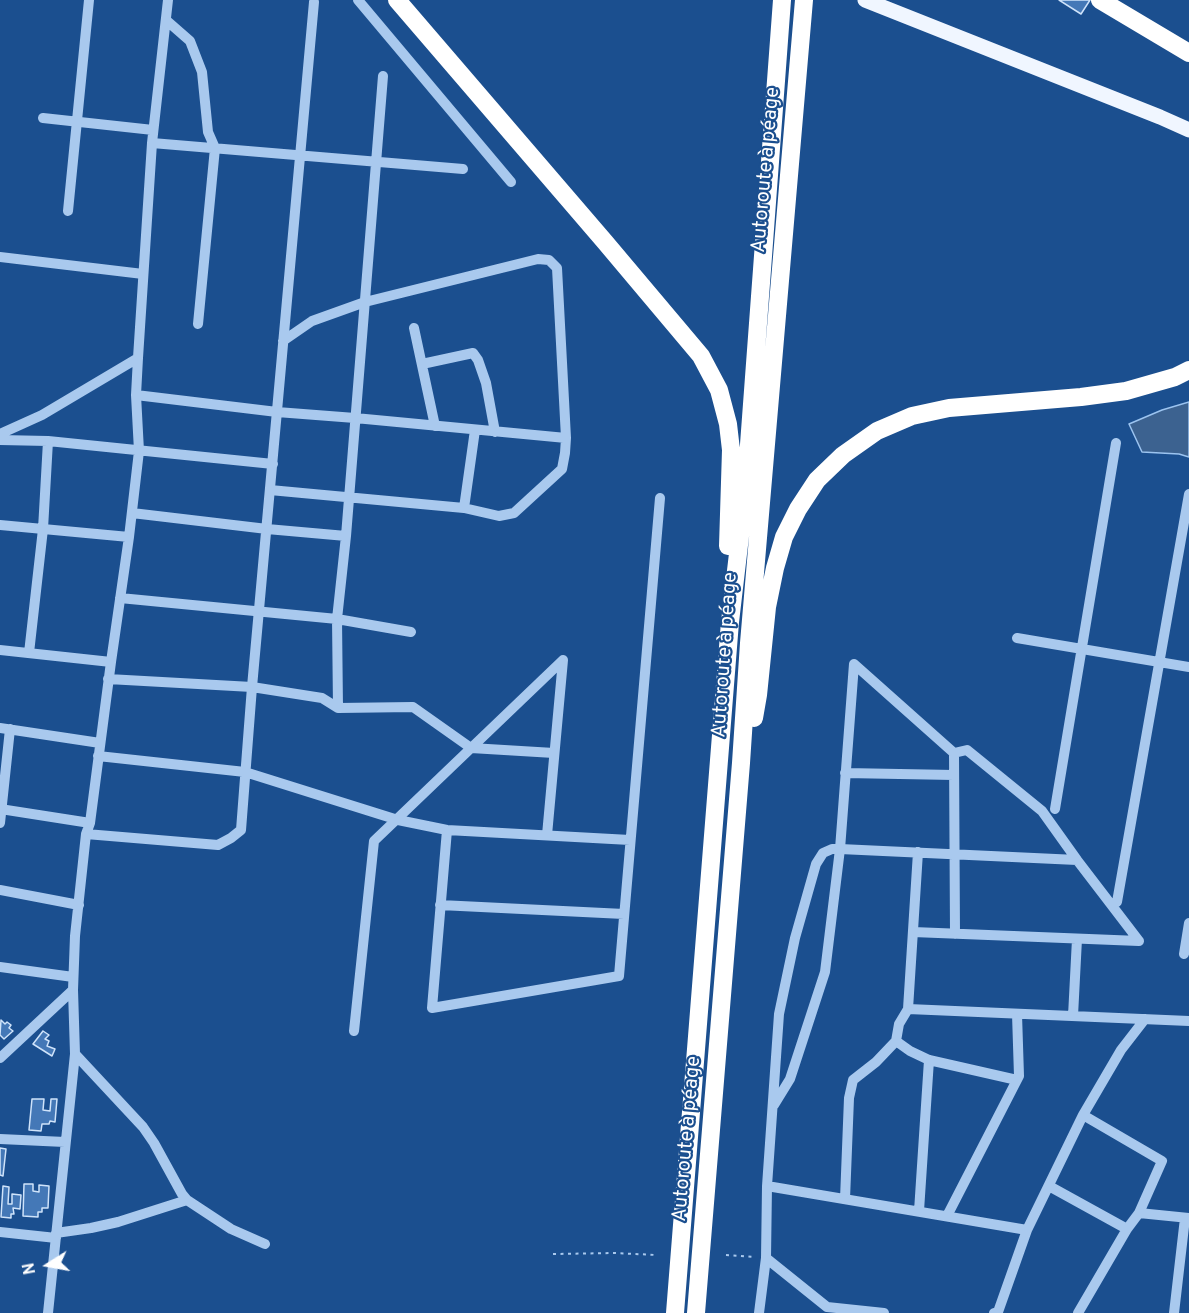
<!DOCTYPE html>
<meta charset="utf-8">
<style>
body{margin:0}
#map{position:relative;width:1189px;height:1313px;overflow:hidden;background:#1b4f8f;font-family:Overpass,sans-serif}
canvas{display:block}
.north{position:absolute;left:18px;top:1235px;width:60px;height:60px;-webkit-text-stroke:4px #1b4f8f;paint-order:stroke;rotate:259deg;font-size:16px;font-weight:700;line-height:24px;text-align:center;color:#fff}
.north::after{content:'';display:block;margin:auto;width:21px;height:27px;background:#fff;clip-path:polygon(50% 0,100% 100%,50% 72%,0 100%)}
</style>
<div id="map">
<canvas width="1189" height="1313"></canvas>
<div class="north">N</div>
</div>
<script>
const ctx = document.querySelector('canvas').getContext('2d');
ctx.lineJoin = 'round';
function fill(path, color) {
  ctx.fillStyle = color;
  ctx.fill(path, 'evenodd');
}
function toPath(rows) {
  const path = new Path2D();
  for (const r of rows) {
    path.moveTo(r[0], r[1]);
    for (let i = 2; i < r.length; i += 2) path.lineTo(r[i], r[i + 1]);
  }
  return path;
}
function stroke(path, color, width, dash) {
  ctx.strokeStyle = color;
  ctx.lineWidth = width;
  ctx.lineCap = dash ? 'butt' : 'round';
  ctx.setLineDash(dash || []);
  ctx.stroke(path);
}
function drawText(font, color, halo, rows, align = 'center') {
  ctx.font = font + ' Overpass,sans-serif';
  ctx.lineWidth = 4.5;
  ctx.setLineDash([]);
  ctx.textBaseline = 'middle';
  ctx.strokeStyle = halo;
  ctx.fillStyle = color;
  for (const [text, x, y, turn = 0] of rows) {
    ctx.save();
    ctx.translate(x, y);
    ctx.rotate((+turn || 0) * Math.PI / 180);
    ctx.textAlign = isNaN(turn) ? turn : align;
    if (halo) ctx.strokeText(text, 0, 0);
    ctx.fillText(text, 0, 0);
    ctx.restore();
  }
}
const water = toPath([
 [1189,402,1189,457,1179,454,1142,452,1129,424,1162,410,1189,402]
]);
fill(water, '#3c6290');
stroke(water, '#9cc4f0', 1.5);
const building = toPath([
 [1059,0,1090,0,1081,14,1059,0],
 [1,1020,5,1024,7,1022,11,1025,9,1028,13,1031,4,1039,0,1035,1,1020],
 [43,1031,49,1035,45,1039,49,1041,47,1046,55,1049,52,1056,33,1044,43,1031],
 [32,1099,44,1099,43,1110,50,1111,51,1099,57,1099,55,1122,50,1121,49,1124,42,1124,41,1131,29,1130,32,1099],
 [0,1148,6,1149,3,1176,0,1175,0,1148],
 [24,1184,33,1184,33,1191,39,1192,39,1185,49,1186,48,1208,42,1208,42,1212,38,1212,38,1217,23,1216,24,1184],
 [3,1186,9,1187,8,1204,12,1204,12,1194,21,1195,20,1209,13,1208,14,1214,11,1214,11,1218,1,1217,3,1186]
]);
fill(building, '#4478b7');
stroke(building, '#cfe3fa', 1.5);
stroke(toPath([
 [553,1254,615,1253,656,1255],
 [726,1255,754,1257]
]), '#a9c9ee', 2, [3, 4.5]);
stroke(toPath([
 [358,0,511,182],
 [166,20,190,41,202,72,208,132,215,148,198,324],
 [43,118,153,130],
 [152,143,463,169],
 [68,211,89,0],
 [0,257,143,274],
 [414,328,435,426],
 [283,341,312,321,365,302,538,259,549,260,557,268,566,438],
 [422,364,473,353,478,360,486,383,495,432],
 [136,395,277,412,355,418,566,438,565,453,562,469,514,513,499,516,464,508,270,490],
 [0,434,42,415,138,358],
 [0,440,48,441,273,464],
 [464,508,475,430],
 [132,513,267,529,346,536],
 [0,525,129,537],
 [120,598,337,619,411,632],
 [1017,638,1189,667],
 [0,650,111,662],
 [29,653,43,529,48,441],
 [854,664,954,753,955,934],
 [108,679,252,687,322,698,338,708,413,707,471,748,554,753],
 [338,708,337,619,346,536,383,76],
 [0,728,100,743],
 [954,753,967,750,1042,811,1077,860,1139,941],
 [98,756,245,772,398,820,447,830,630,840],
 [845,773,954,775],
 [0,809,90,823],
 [1055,809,1116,443],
 [0,823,10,729],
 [447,830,432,1008,619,976,660,498],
 [86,834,218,845,231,838,241,830,252,687,314,2],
 [547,835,563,660],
 [0,890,79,905],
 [1117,902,1189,494],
 [440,905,624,914],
 [913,932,1139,941],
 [1184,954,1189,923],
 [0,967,73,977],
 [908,1009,1189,1021],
 [1073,1016,1077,939],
 [354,1031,374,841,563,660],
 [896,1041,910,1051,929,1060,1017,1080],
 [75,1054,143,1127,154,1143,182,1194,187,1200,231,1229,265,1244],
 [0,1058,73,990],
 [774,1105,790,1079,825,972,840,849,854,664],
 [1083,1115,1162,1161,1139,1213],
 [0,1139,65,1142],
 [767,1186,1027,1230],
 [1049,1186,1127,1229],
 [845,1199,849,1098,853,1080,876,1062,896,1041,899,1024,908,1009,918,852],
 [919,1211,929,1060],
 [947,1216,1019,1076,1017,1014],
 [0,1232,56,1238],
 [56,1233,91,1228,118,1222,187,1200],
 [766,1258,827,1307,884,1313],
 [48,1313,75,1054,73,990,75,936,86,834,90,823,111,662,129,537,139,451,136,395,138,358,152,143,168,0],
 [759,1313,766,1258,767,1186,779,1014,795,938,816,864,823,853,832,849,840,849,1077,860],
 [994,1313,998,1312,1027,1230,1083,1115,1121,1050,1145,1019],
 [1078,1313,1127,1229,1139,1213,1189,1218],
 [1174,1313,1185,1218]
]), '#a9c9ee', 10);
stroke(toPath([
 [865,0,1160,117,1189,130]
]), '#f0f6ff', 15);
stroke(toPath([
 [397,0,605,242,701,356,719,390,728,424,731,450,728,546],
 [1100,0,1189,53],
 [754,718,758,695,767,607,775,568,784,537,798,509,817,480,843,455,877,431,912,416,949,408,1081,397,1126,391,1175,377,1189,370],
 [675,1313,730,622,746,485,782,0],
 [696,1313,741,763,749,643,804,0]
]), '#fff', 18);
drawText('20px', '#fff', '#1b4f8f', [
 ["Autoroute à péage",767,170,-85],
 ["Autoroute à péage",726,655,-86],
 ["Autoroute à péage",688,1139,-85]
]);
</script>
